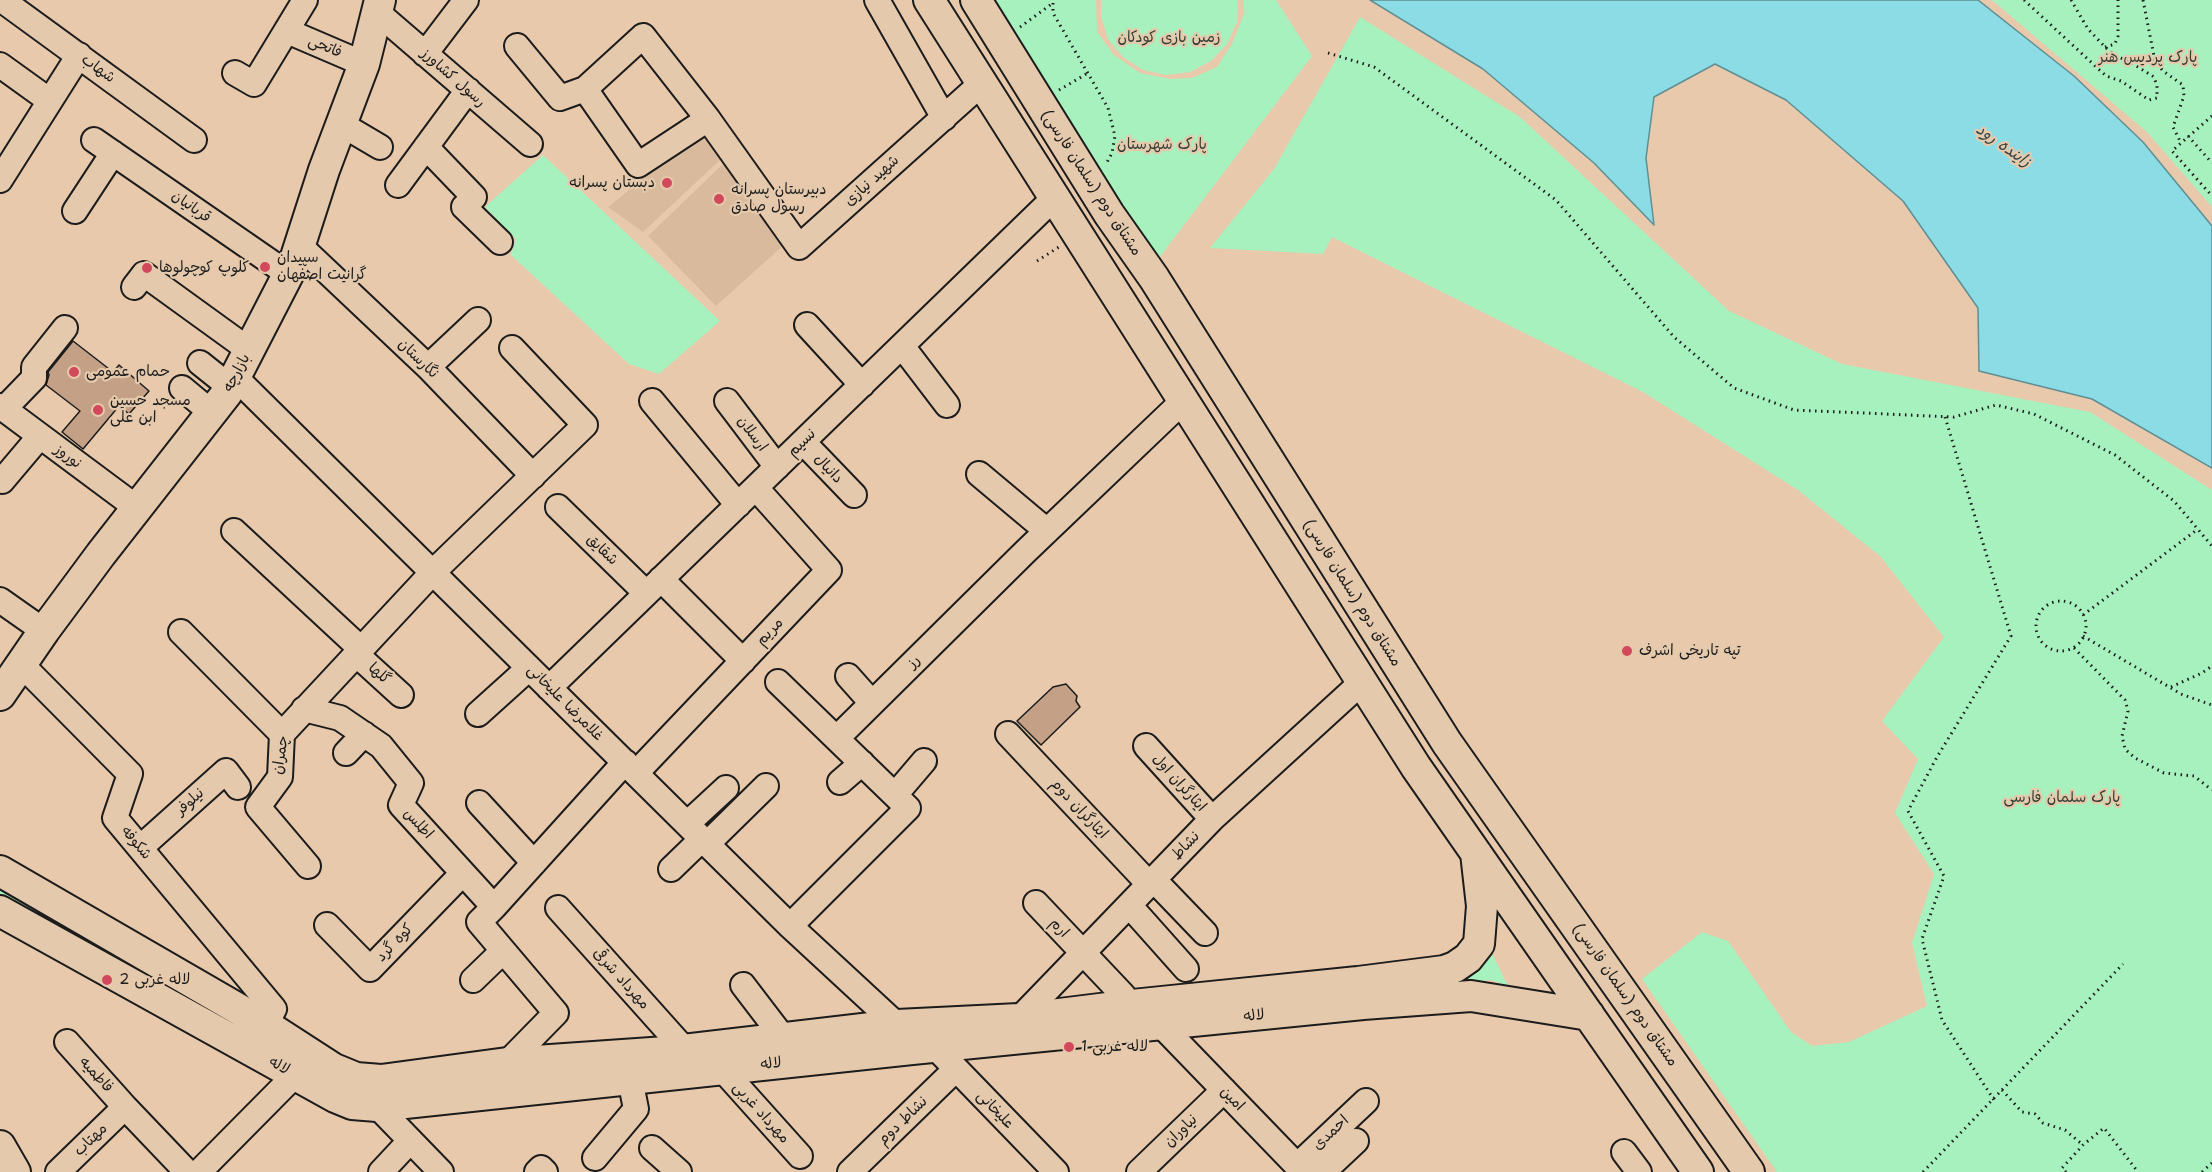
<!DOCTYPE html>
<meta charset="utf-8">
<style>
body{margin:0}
canvas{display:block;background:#e9c9ab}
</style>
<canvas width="2212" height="1172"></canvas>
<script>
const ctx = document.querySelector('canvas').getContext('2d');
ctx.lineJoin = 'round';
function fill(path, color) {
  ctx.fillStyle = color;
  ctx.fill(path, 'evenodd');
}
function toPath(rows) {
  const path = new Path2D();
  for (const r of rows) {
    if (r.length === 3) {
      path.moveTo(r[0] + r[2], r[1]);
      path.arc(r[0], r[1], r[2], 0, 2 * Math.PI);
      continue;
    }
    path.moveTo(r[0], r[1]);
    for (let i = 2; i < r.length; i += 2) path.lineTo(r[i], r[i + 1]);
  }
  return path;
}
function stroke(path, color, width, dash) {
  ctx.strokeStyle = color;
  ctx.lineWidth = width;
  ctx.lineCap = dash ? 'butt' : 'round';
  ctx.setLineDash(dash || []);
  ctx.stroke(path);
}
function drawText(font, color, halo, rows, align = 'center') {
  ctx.font = font + ' "Shantell Sans","Playpen Sans Arabic",sans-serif';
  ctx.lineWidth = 4.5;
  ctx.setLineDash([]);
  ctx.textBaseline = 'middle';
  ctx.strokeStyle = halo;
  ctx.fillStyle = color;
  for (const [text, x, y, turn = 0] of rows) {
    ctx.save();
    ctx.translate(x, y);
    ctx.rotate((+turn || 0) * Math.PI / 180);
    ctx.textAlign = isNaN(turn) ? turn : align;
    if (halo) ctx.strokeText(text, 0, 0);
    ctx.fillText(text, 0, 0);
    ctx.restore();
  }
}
fill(toPath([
 [702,131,721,159,643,232,608,207],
 [724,163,786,243,716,306,648,236]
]), '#daba9d');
fill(toPath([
 [995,0,1096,0,1097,32,1114,55,1140,73,1170,79,1192,78,1217,67,1232,44,1244,14,1243,0,1276,0,1312,56,1156,262],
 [1101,0,1238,0,1237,22,1227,44,1211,61,1190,72,1166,75,1143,70,1123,57,1108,39,1101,16],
 [1992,0,2212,0,2212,207,2147,132],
 [1360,17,1520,117,1729,311,1842,364,2090,412,2212,490,2212,1172,1777,1172,1642,979,1702,932,1728,941,1791,1032,1812,1046,1849,1042,1927,1006,1912,943,1934,874,1895,813,1918,759,1882,721,1944,637,1880,556,1798,490,1643,392,1332,237,1323,254,1210,248,1274,169],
 [543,155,720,321,659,374,629,364,511,255,516,239,485,207],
 [0,885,34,907,38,919,0,898],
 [1485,939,1508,986,1491,980,1372,995]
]), '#a7f1bf');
const water = toPath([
 [1370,0,1978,0,2074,76,2143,142,2212,226,2212,468,2092,399,1979,371,1978,308,1903,201,1786,100,1715,64,1654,97,1646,158,1654,225,1594,163,1483,69,1370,0]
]);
fill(water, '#8bdce4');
stroke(water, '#5f8f94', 1.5);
const building = toPath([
 [73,341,113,372,119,365,149,391,129,414,119,406,83,449,62,432,80,411,46,385,49,375,48,372,73,341],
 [1066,684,1077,696,1076,701,1080,707,1041,745,1017,721,1053,687,1066,684]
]);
fill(building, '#c3a086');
stroke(building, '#1c1c1c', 1.5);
const minor = toPath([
 [2,0,194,140],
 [877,0,944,118],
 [377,12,530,144],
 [287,31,364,64],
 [517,46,560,98,585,89],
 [425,54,466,0],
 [0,65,50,101],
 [235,73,254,84,305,0],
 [708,119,643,36,585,89,638,165,708,119,799,247,982,83],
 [341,124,380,147],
 [94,140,288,274],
 [426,147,474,197,464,207,500,242],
 [0,180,79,55],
 [398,185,468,90],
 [75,211,113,153],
 [300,246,428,367,533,476],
 [134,287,144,274,249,350],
 [807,325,862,385],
 [902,346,947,405],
 [200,363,230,387],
 [428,367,478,320],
 [235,377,790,926,897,1025],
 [182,388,212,413],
 [652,401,738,505],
 [727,401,777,467],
 [0,406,137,508],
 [4,409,34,378,34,367,65,328],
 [803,442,854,495],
 [979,474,1047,531],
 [0,479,2,481,40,436],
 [558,507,646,593],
 [234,531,361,649],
 [661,579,743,661],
 [0,600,44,631],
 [181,632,282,734],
 [356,654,401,695],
 [22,665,130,774,115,818,274,1009,266,1025],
 [848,676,872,703],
 [778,682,908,808,790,926],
 [549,688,1054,198],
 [304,709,340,718,381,746,411,783,401,805,494,907,479,922,556,1013,507,1063],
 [478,714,529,668],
 [1008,734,1149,884],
 [837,738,1026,551,1183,401],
 [1146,746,1212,819],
 [346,753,364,734],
 [636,773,829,570,756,488],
 [840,782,862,763],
 [895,795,924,761],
 [479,803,534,863],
 [687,824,726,788],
 [707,844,766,786],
 [140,848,226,771,238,787],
 [308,866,258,807,280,777,282,734,433,572,585,425,512,348],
 [671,869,702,839],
 [1154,880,1205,933],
 [1036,903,1123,995],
 [1129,905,1186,969],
 [494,907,625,762],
 [558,908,685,1050],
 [327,925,370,969,463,873],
 [473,980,503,951],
 [743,985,785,1040],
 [1019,1019,1212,819,1362,682],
 [1161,1025,1303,1172],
 [67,1042,125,1107,187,1172],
 [935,1047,1056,1172],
 [722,1069,800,1156],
 [377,1106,441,1172],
 [652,1148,679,1172],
 [1624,1152,1639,1172],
 [595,1158,636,1109,630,1079],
 [1297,1166,1366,1101],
 [58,1172,125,1107],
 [199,1172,295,1075],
 [381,1172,410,1141],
 [537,1172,541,1168,545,1172],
 [850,1172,956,1069],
 [1139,1172,1224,1090],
 [1323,1172,1356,1141]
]);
const major = toPath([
 [929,0,1416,767,1698,1172],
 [976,0,1109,214,1154,278,1447,743,1749,1172],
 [0,695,44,631,101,554,227,393,294,263,324,170,364,64,380,0],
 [0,871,266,1025,334,1069,356,1078,381,1080,507,1063,666,1052,897,1025,1019,1019,1132,1005,1358,982,1444,971,1455,967,1468,958,1479,944,1482,906,1476,853],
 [0,911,335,1097,352,1104,377,1106,912,1049,1363,1004,1471,996,1589,1015],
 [0,1146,15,1172]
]);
stroke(minor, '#1c1c1c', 28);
stroke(major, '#1c1c1c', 34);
stroke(toPath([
 [2024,0,2106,76,2121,81,2149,100,2157,98,2157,86,2154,77,2130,62,2114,55,2105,47,2088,29,2071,0],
 [2143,0,2155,61,2163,71,2183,85,2184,96,2173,127,2181,143],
 [1053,3,1053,13,1108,108,1115,136,1112,153,1106,164],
 [1020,27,1053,3],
 [2105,47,2115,44,2118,36,2118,0],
 [1328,53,1374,67,1556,200,1674,337,1734,388,1794,410,1954,417,1996,405,2034,414,2115,455,2174,501,2212,546],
 [1059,90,1088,73],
 [2212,116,2172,151,2212,196],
 [2188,136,2212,163],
 [1037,261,1059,247],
 [1945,417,2011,636,1937,757,1908,811,1944,876,1922,939,1942,1020,1994,1100],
 [2061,626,25],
 [2083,615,2198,529],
 [2083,636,2181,694,2212,705],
 [2074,648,2125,700,2128,711,2122,736,2125,749,2135,758,2164,773,2194,776,2212,790],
 [2171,687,2202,673,2212,666],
 [2002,1090,2022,1112,2035,1114,2043,1123,2065,1130,2083,1145],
 [1923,1172,2123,964],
 [2066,1172,2062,1168,2083,1145,2104,1128,2138,1172],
 [2202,1172,2212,1163]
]), '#1c1c1c', 3, [1.5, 4.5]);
stroke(minor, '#e5c9ac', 24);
stroke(major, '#e5c9ac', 30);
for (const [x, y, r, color] of [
 [667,183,6,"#d1495b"],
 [719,199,6,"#d1495b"],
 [265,267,6,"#d1495b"],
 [147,268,6,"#d1495b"],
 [74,372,6,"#d1495b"],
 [98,410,6,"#d1495b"],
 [1627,651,6,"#d1495b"],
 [107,980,6,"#d1495b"],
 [1069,1047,6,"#d1495b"]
]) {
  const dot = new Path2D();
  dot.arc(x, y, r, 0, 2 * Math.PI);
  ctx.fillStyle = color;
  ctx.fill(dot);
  stroke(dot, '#e5c9ac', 2);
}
drawText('15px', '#313c34', '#e5c9ac', [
 ["زمین بازی کودکان",1169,38],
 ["پارک پردیس هنر",2148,58],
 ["پارک شهرستان",1162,145],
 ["پارک سلمان فارسی",2062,798]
]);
drawText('15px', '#1c1c1c', '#e5c9ac', [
 ["فاتحی",325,47,23],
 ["شهاب",98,69,36],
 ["رسول کشاورز",453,78,41],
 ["شهید نیازی",872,181,-42],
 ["مشتاق دوم (سلمان فارسی)",1091,183,57],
 ["قربانیان",191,207,35],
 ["نگارستان",418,359,44],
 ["بازارچه",237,373,-62],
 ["ارسلان",752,434,53],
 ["نسیم",802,443,-44],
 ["نوروز",68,457,36],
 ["دانیال",828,469,46],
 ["شقایق",602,550,44],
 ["مشتاق دوم (سلمان فارسی)",1352,593,58],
 ["مریم",770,632,-47],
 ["رز",914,662,-45],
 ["گلها",379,674,42],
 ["غلامرضا علیخانی",565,703,45],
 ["چمران",281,755,-81],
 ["ایثارگران اول",1179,783,48],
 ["نیلوفر",190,802,-42],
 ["ایثارگران دوم",1079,809,47],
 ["اطلس",418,824,47],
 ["شکوفه",136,843,50],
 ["نشاط",1186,846,-46],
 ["ارم",1059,928,47],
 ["کوه گرد",395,943,-46],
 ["مهرداد شرقی",621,979,48],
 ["مشتاق دوم (سلمان فارسی)",1625,995,55],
 ["لاله",1254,1016,-6],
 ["لاله",771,1064,-6],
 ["لاله",279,1066,29],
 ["فاطمیه",96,1075,48],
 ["امین",1232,1099,46],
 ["علیخانی",995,1110,46],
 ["مهرداد غربی",761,1113,48],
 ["نشاط دوم",903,1121,-44],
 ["نیاوران",1181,1131,-44],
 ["احمدی",1331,1133,-43],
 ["مهتاب",91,1140,-44]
]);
drawText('15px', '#1c1c1c', '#e5c9ac', [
 ["دبستان پسرانه",655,183,"right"],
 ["دبیرستان پسرانه",731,190],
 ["رسول صادق",731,207],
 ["سپیدان",277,258],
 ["گرانیت اصفهان",277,275],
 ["کلوپ کوچولوها",159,268],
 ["حمام عمومی",86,372],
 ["مسجد حسین",110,401],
 ["ابن علی",110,418],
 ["تپه تاریخی اشرف",1639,651],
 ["لاله غربی 2",119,980],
 ["لاله غربی 1",1081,1047]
], 'left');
drawText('italic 16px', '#324244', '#e5c9ac', [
 ["زاینده رود",2003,146,35]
]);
</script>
